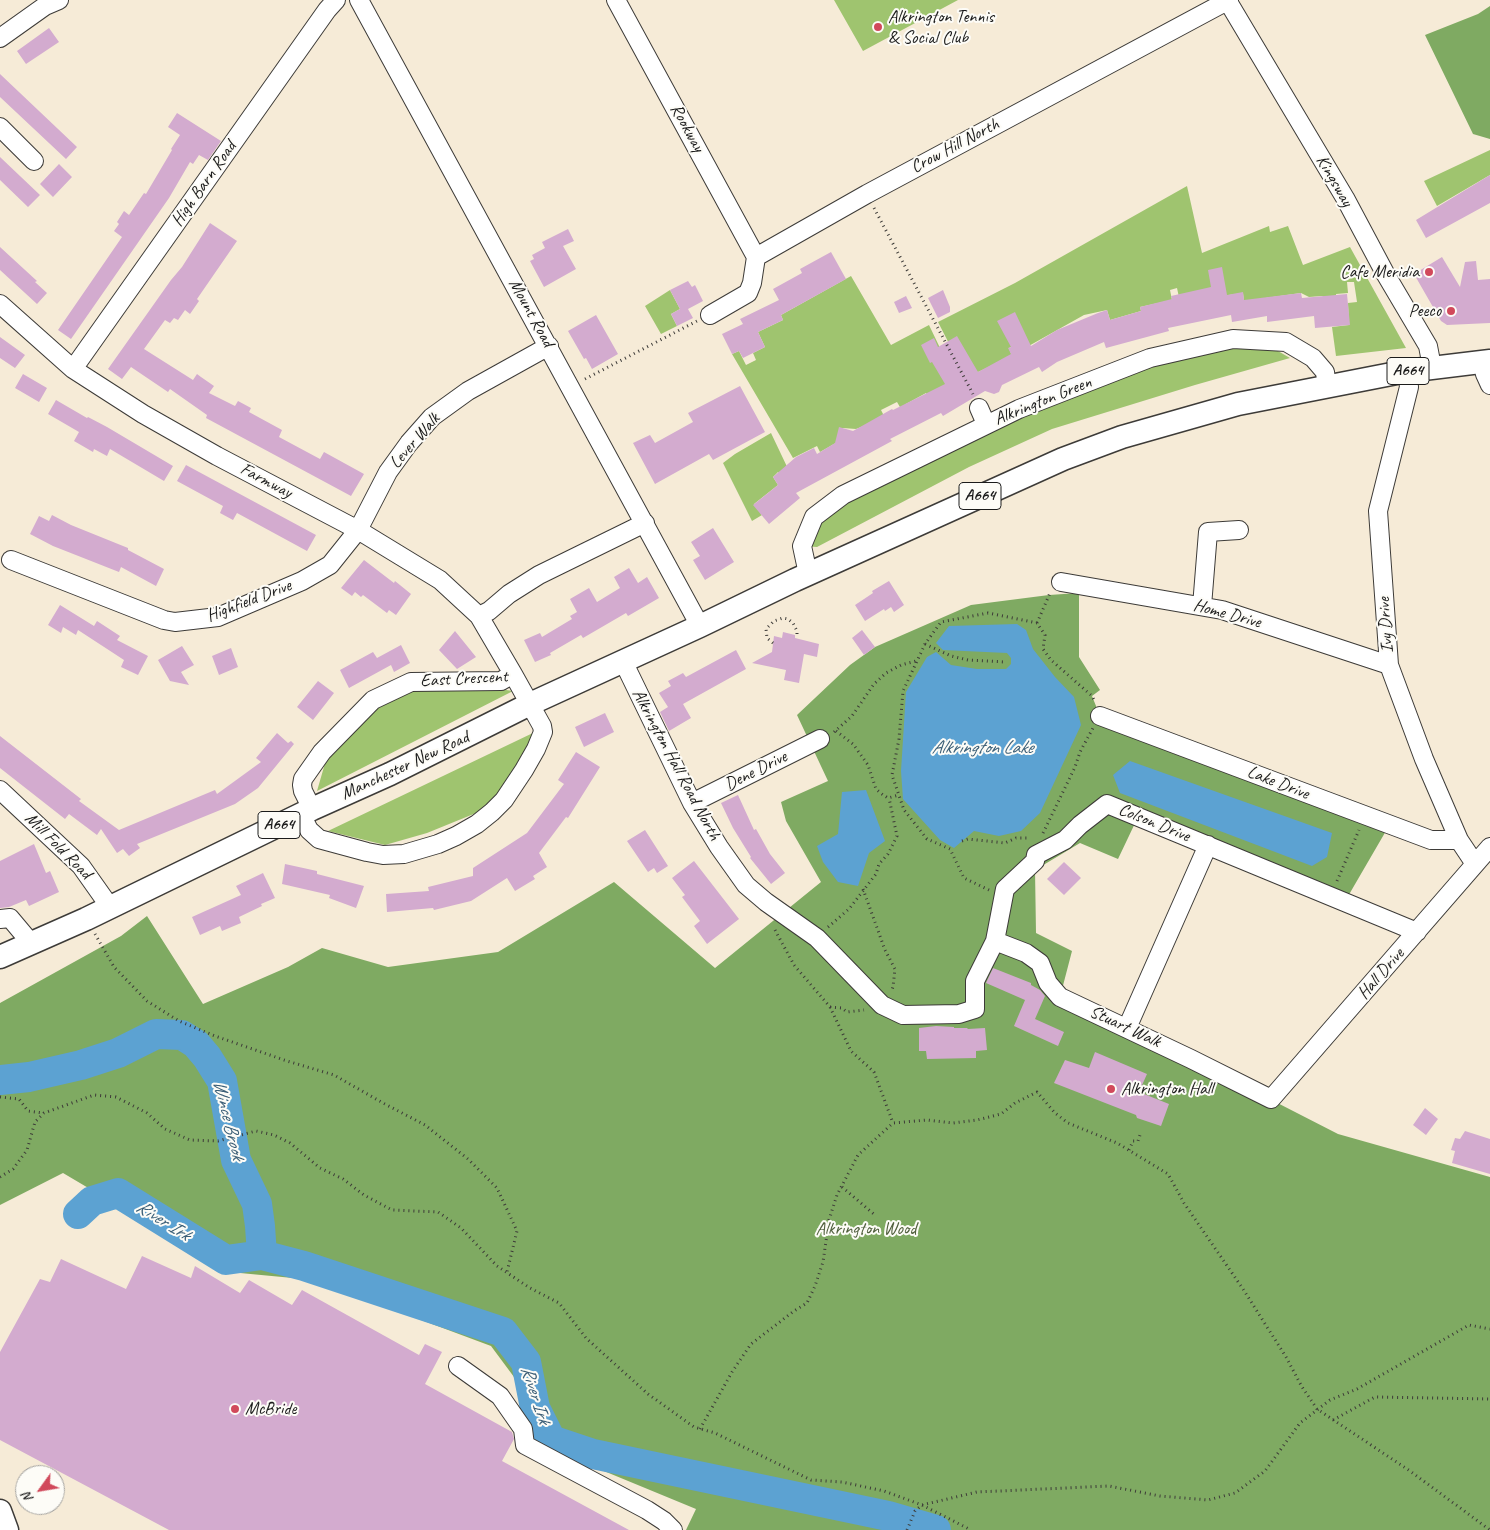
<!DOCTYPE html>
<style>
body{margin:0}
#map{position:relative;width:1490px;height:1530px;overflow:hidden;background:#f6ebd7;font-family:Caveat,sans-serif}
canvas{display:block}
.north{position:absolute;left:15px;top:1465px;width:50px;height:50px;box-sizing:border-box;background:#fdfcf7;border:1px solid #a3a29f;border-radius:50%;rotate:238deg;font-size:14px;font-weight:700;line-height:20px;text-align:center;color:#1c1c1c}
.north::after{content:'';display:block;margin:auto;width:18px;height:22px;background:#d1495b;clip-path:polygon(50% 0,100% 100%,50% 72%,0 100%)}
</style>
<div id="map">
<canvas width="1490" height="1530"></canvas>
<div class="north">N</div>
</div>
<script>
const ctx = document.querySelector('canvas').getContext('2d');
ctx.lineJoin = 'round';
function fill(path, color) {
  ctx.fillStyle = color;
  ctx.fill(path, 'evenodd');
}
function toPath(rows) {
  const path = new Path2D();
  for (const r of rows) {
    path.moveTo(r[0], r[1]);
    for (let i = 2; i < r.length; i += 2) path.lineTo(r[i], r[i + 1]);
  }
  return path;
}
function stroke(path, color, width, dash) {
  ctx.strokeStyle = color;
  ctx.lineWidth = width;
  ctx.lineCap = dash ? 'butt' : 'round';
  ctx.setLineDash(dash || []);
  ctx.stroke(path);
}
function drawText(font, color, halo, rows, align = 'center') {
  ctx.font = font + ' Caveat,sans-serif';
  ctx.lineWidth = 4;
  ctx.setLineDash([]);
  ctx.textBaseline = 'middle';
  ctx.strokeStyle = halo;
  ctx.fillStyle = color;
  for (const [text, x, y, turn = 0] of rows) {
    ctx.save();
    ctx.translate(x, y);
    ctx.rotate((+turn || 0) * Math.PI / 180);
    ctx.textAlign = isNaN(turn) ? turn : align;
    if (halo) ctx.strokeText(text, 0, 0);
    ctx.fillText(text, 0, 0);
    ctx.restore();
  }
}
fill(toPath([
 [834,0,958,0,863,51],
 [1490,150,1490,175,1437,206,1424,181],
 [1187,186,1202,253,1269,226,1270,232,1288,226,1303,265,1350,247,1406,348,1336,356,1332,327,1349,325,1348,303,1357,302,1354,282,1347,282,1348,293,1336,294,1337,303,1322,296,1309,297,1301,293,1244,301,1243,293,1180,302,1177,288,1170,290,1172,300,1140,307,1141,311,1110,320,1107,310,1084,315,1018,352,1015,345,1009,348,1012,356,978,372,961,367,938,322,1015,283],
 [851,276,891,345,929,325,952,373,946,386,927,395,926,393,906,404,907,419,897,402,881,410,885,418,856,429,843,428,839,430,841,440,820,452,817,446,793,458,732,354,739,351,746,365,756,360,753,353,765,347,758,332,783,320,781,315],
 [670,290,680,309,671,314,677,326,661,334,645,306],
 [1259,340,1290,358,1195,385,1052,429,969,467,817,547,802,546,814,517,986,424,1171,354],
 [771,433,790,473,783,478,778,472,773,477,778,485,754,504,762,515,752,521,723,463,735,454],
 [478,686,513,691,317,791,328,753,363,718,391,699,419,689],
 [535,732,519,770,481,811,427,833,385,845,328,831]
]), '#9fc46f');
fill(toPath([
 [1490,6,1490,139,1473,134,1425,35,1478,14],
 [1079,593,1079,657,1100,690,1092,696,1100,716,1390,824,1347,898,1137,819,1118,859,1080,843,1035,870,1036,933,1072,951,1060,997,1215,1071,1338,1134,1490,1177,1490,1530,686,1530,696,1509,599,1469,564,1458,536,1437,514,1377,491,1346,314,1280,240,1273,222,1267,63,1173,0,1205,0,1003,121,936,147,916,203,1004,288,967,322,948,388,967,498,952,614,882,715,968,821,882,786,821,781,802,828,781,797,715,850,665,875,647,971,605,1049,595]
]), '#7faa62');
fill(toPath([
 [1017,624,1026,630,1033,649,1055,677,1074,697,1081,725,1040,813,1021,831,999,836,974,831,954,848,940,840,903,799,901,771,906,692,927,657,936,652,951,665,977,669,1006,669,1011,664,1011,658,1007,653,943,650,936,643,949,626],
 [1130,761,1332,833,1327,857,1312,866,1120,793,1113,775],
 [866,790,885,841,869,853,858,886,838,882,823,862,817,846,838,834,842,792]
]), '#5ca2d2');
stroke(toPath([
 [0,1080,29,1077,81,1065,118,1053,156,1034,182,1035,196,1044,207,1057,222,1081,236,1160,257,1204,260,1226,262,1255],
 [78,1214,92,1201,118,1193,226,1260,262,1255,304,1266,503,1332,526,1362,535,1408,551,1440,593,1454,888,1516,936,1530]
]), '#5ca2d2', 30);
fill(toPath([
 [49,28,59,42,26,64,17,51],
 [0,74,77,147,66,159,0,97],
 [177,113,221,141,208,160,199,155,193,164,190,162,169,198,71,339,58,330,122,237,114,231,119,224,117,222,124,211,129,215,144,193,146,194,172,150,171,149,180,135,168,127],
 [0,157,40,195,28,207,0,180],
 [59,164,72,177,53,197,40,184],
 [1490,175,1490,203,1426,238,1416,220],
 [210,223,237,241,197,299,199,301,190,314,185,310,178,320,174,318,170,323,165,320,144,349,193,380,197,374,201,377,214,386,209,393,235,406,238,401,251,408,249,412,282,430,279,437,320,459,324,452,364,474,351,496,206,418,207,415,170,389,168,392,131,367,122,379,108,369,171,280,182,267],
 [568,229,574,241,563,246,576,269,544,287,530,261,534,259,532,255,545,248,542,242],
 [0,247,37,281,35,282,47,293,37,304,0,270],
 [831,252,846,279,781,315,783,320,758,332,765,347,743,358,739,351,732,354,722,334,743,324,740,319,779,300,773,289,802,273,800,269],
 [1442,257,1460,287,1465,262,1476,261,1478,280,1490,279,1490,323,1447,325,1441,321,1414,274],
 [1222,267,1227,295,1243,292,1244,300,1301,293,1302,298,1347,294,1350,325,1315,328,1314,316,1267,322,1267,316,1232,322,1231,315,1168,328,1169,331,1106,348,1104,342,1057,362,1042,372,1039,367,1002,385,999,392,994,394,985,391,943,416,941,413,890,439,892,441,796,493,800,498,769,524,753,505,778,485,773,477,796,457,814,448,817,454,835,443,839,427,853,431,892,409,893,410,945,384,932,362,930,363,921,345,934,338,938,347,957,336,978,372,1011,354,1008,348,1011,347,997,321,1015,312,1031,346,1057,330,1098,313,1107,310,1110,320,1141,311,1140,307,1172,299,1171,296,1211,287,1208,270],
 [688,281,692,287,695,285,703,301,688,309,693,318,677,326,671,314,680,309,670,290],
 [943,290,950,307,950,312,938,318,928,298],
 [906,296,912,308,899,313,894,302],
 [596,315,618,354,592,369,586,358,584,359,568,331],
 [0,337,25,355,15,368,0,358],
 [23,374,47,388,39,402,15,388],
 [740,386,765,432,713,460,709,454,655,484,633,443,650,435,655,443,693,422,688,413],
 [56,400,87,418,88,417,107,427,173,466,164,481,110,449,107,456,94,449,93,452,74,441,79,432,48,414],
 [186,465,316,535,307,551,237,513,233,520,220,513,223,506,177,481],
 [52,515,71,525,128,548,128,550,164,569,156,586,121,567,119,572,53,546,30,534,39,516,49,521],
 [713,528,734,562,705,580,693,560,700,556,691,542],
 [364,560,394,583,395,581,411,594,396,615,389,610,387,613,363,595,361,597,355,592,352,596,341,588],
 [629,568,638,583,647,577,659,598,628,616,626,613,583,638,581,635,550,653,551,655,535,662,524,640,540,633,542,637,572,619,570,616,577,612,570,599,589,588,597,602,620,588,614,577],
 [889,581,904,605,894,612,891,607,885,611,884,609,865,621,855,605,873,593,872,591],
 [60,605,94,626,97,621,120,636,117,640,148,656,138,675,121,667,124,660,78,630,76,635,63,627,61,633,48,625],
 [862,630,875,647,864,655,852,638],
 [455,631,476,657,457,669,439,650],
 [783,632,795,635,795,638,819,644,817,657,804,654,799,683,784,680,786,670,752,663,772,652,774,636,782,638],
 [401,645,410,663,394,672,391,665,349,688,340,670,373,652,377,658],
 [182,646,194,665,181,672,189,685,170,681,158,660],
 [231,648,238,667,219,675,212,656],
 [736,650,746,669,683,704,691,718,669,731,660,712,668,707,659,693,671,686,668,681,683,673,686,677],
 [318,681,334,693,313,720,297,707],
 [605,713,614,732,584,747,575,727],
 [277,733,288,743,291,741,294,744,258,788,235,804,137,844,140,848,129,856,123,849,117,853,101,829,97,835,69,814,65,819,0,768,0,736,81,799,79,801,119,830,215,790,217,794,261,762,256,758],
 [576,752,600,767,568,818,566,817,539,853,547,867,533,876,535,879,515,891,507,878,471,901,434,910,433,908,387,912,386,894,429,891,428,887,473,876,473,868,527,833,564,784,558,780],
 [738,795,754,830,756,829,770,854,785,873,771,884,750,858,751,857,733,828,721,803],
 [645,830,668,866,657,873,654,868,648,872,627,841],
 [34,844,46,873,50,871,59,892,29,906,26,900,9,907,0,908,0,861],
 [694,861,739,919,707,944,694,926,700,921,682,897,685,895,672,878],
 [1064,862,1081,878,1064,895,1047,879],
 [285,864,317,871,317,874,364,886,356,908,329,898,330,895,282,884],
 [263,873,275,898,261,904,262,906,239,917,241,923,222,931,220,926,200,935,192,917,241,895,236,886],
 [993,968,1031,983,1031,985,1040,990,1045,996,1035,1019,1064,1032,1058,1046,1014,1026,1025,1000,986,983],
 [936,1026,954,1027,954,1028,967,1028,968,1029,985,1028,987,1050,976,1051,976,1058,927,1059,926,1051,919,1051,919,1028],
 [1095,1052,1147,1074,1139,1092,1169,1104,1161,1126,1137,1118,1136,1115,1054,1083,1065,1060,1089,1068],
 [1425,1108,1438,1119,1426,1135,1413,1125],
 [1465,1131,1490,1139,1490,1174,1452,1163,1455,1151,1451,1150,1455,1138,1460,1139],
 [142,1256,191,1278,195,1266,240,1293,249,1280,292,1305,302,1290,419,1355,425,1344,442,1352,425,1384,512,1432,514,1439,502,1461,629,1530,169,1530,0,1440,0,1352,40,1279,50,1282,61,1259,126,1289]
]), '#d3abcf');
const minor = toPath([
 [359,0,700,626],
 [616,0,756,257],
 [1227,0,1345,198,1386,275,1428,346,1432,367],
 [0,38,45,6,59,0],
 [0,127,34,161],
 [756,257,867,194,1229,0],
 [0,304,73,369,143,414,217,456,358,530,440,580,479,616,513,674,542,726,543,732,536,749,524,770,504,800,492,812,477,824,456,836,438,844,404,854,383,855,367,852,319,839,309,830,301,814],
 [710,315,748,293,752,283,756,257],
 [1482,362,1485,374,1490,385],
 [73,369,327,10,336,0],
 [1407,371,1409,387,1378,511,1389,665,1424,759,1459,840,1475,864],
 [979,408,986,424],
 [11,560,164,620,175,622,218,617,302,581,330,565,358,530,388,472,409,443,432,417,468,391,549,346],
 [808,574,802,546,814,517,843,495,1019,409,1150,358,1233,339,1286,342,1313,358,1325,372,1327,387],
 [1061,582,1222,610,1389,665],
 [1202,606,1208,532,1239,530],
 [479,616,489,611,509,594,539,575,645,523],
 [623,661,692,803,719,847,746,885,766,902,817,938,882,1005,903,1015,959,1014,975,1009,975,981,995,941,1005,889,1035,861,1036,855,1065,840,1080,825,1107,804,1417,932],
 [1100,716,1431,840,1459,840],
 [0,790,81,866,110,907],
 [692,803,820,739],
 [312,809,303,791,302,785,303,779,322,752,373,700,411,682,501,681,513,674],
 [0,919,10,918,31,943],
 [995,941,1026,953,1040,963,1048,983,1060,997,1191,1059,1271,1099,1490,847],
 [1127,1028,1208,845],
 [458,1366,500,1396,523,1429,525,1445,647,1510,664,1521,673,1530]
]);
const major = toPath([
 [0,957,86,919,312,809,390,774,530,704,700,626,795,580,1063,459,1122,437,1238,404,1407,371,1490,361],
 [0,1511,7,1530]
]);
stroke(minor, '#3d3b38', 20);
stroke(major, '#3d3b38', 25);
stroke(toPath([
 [874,208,973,394],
 [585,379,697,321],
 [1037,623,1050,593],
 [773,643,767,638,766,629,774,621,783,618,788,619,793,623,797,631,797,638],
 [925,644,951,656,968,660,1005,662],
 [836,731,853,744,868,765,876,789,882,794,888,798,899,795],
 [834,732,852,716,874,684,886,673,901,665,916,661],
 [1043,833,1075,767,1080,752,1093,728],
 [962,841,968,839,1005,843,1016,838,1030,838],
 [1337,881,1359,830],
 [863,889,885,950,895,969,893,987,891,992],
 [989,890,964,878,950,849,927,839,904,810,892,775,899,739,903,691,925,644,941,622,988,613,1037,623,1045,635,1043,649,1051,660,1092,696,1095,702],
 [828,927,849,909,876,874,879,864,888,854,897,836,889,798],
 [775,930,794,965,830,1007,851,1051,874,1072,893,1123],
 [95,934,114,967,147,1001,179,1021,215,1036,287,1061,334,1075,383,1103,425,1125,468,1159,497,1188,517,1231,507,1272],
 [830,1007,842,1008,847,1012,864,1010],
 [0,1097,19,1099,28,1111,43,1113],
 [1129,1150,1133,1141,1138,1141,1141,1132],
 [0,1177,13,1169,27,1150,35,1122,44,1113,94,1095,116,1097,147,1113,165,1129,190,1140,218,1141,256,1131,274,1135,290,1143,320,1168,343,1179,364,1195,392,1210,438,1212,461,1228,497,1266,530,1288,559,1303,586,1338,648,1394,694,1427,715,1433,811,1480,842,1482,884,1491,922,1505,971,1530],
 [842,1187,875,1215],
 [1333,1420,1375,1397,1490,1399],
 [700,1429,732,1372,751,1344,794,1311,807,1303,815,1286,823,1262,829,1220,837,1195,858,1155,893,1123,927,1120,953,1123,977,1120,1001,1114,1015,1103,1037,1092,1055,1113,1068,1123,1117,1143,1168,1174,1184,1203,1243,1289,1286,1357,1302,1387,1317,1409,1410,1471,1490,1530],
 [907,1530,915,1511,922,1505,977,1492,1109,1486,1160,1496,1208,1500,1235,1493,1265,1471,1300,1423,1330,1400,1357,1389,1469,1325,1490,1329]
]), '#3d3b38', 3, [1, 4]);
stroke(minor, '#fff', 18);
stroke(major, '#fff', 22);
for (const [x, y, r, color] of [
 [878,27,5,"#d1495b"],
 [1429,272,5,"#d1495b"],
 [1451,311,5,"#d1495b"],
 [1111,1089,5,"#d1495b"],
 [235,1409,5,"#d1495b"]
]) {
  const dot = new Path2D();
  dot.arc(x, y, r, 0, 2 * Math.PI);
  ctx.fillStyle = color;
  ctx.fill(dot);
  stroke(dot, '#fdfcf7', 2);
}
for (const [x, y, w] of [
 [1408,371,42],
 [980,496,42],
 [279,825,42]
]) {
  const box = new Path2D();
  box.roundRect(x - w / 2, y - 13.5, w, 27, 4);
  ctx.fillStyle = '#fdfcf7';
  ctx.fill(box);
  stroke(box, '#1c1c1c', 1);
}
drawText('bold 16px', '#1c1c1c', null, [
 ["A664",1408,371],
 ["A664",980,496],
 ["A664",279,825]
]);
drawText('18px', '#1c1c1c', '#fdfcf7', [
 ["Alkrington Tennis",888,17],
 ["& Social Club",888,38],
 ["Cafe Meridia",1419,272,"right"],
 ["Peeco",1441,311,"right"],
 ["Alkrington Hall",1121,1089],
 ["McBride",245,1409]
], 'left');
drawText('18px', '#1c1c1c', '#fdfcf7', [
 ["Rookway",687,128,61],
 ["Crow Hill North",955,146,-28],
 ["Kingsway",1334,181,60],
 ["High Barn Road",204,184,-55],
 ["Mount Road",531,313,61],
 ["Alkrington Green",1043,401,-22],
 ["Lever Walk",415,441,-49],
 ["Farmway",266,481,28],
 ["Highfield Drive",249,601,-21],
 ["Home Drive",1227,614,15],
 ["Ivy Drive",1386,625,-94],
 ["East Crescent",464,679,-3],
 ["Alkrington Hall Road North",676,765,62],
 ["Manchester New Road",405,766,-25],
 ["Dene Drive",756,771,-27],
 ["Lake Drive",1278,783,21],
 ["Colson Drive",1154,823,22],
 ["Mill Fold Road",58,846,45],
 ["Hall Drive",1381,974,-49],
 ["Stuart Walk",1125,1027,25]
]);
drawText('18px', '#505f3d', '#fdfcf7', [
 ["Alkrington Wood",866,1229]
]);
drawText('italic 19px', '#3c5f77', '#fdfcf7', [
 ["Alkrington Lake",982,748],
 ["Wince Brook",228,1120,76],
 ["River Irk",163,1221,32],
 ["River Irk",535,1395,72]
]);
</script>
